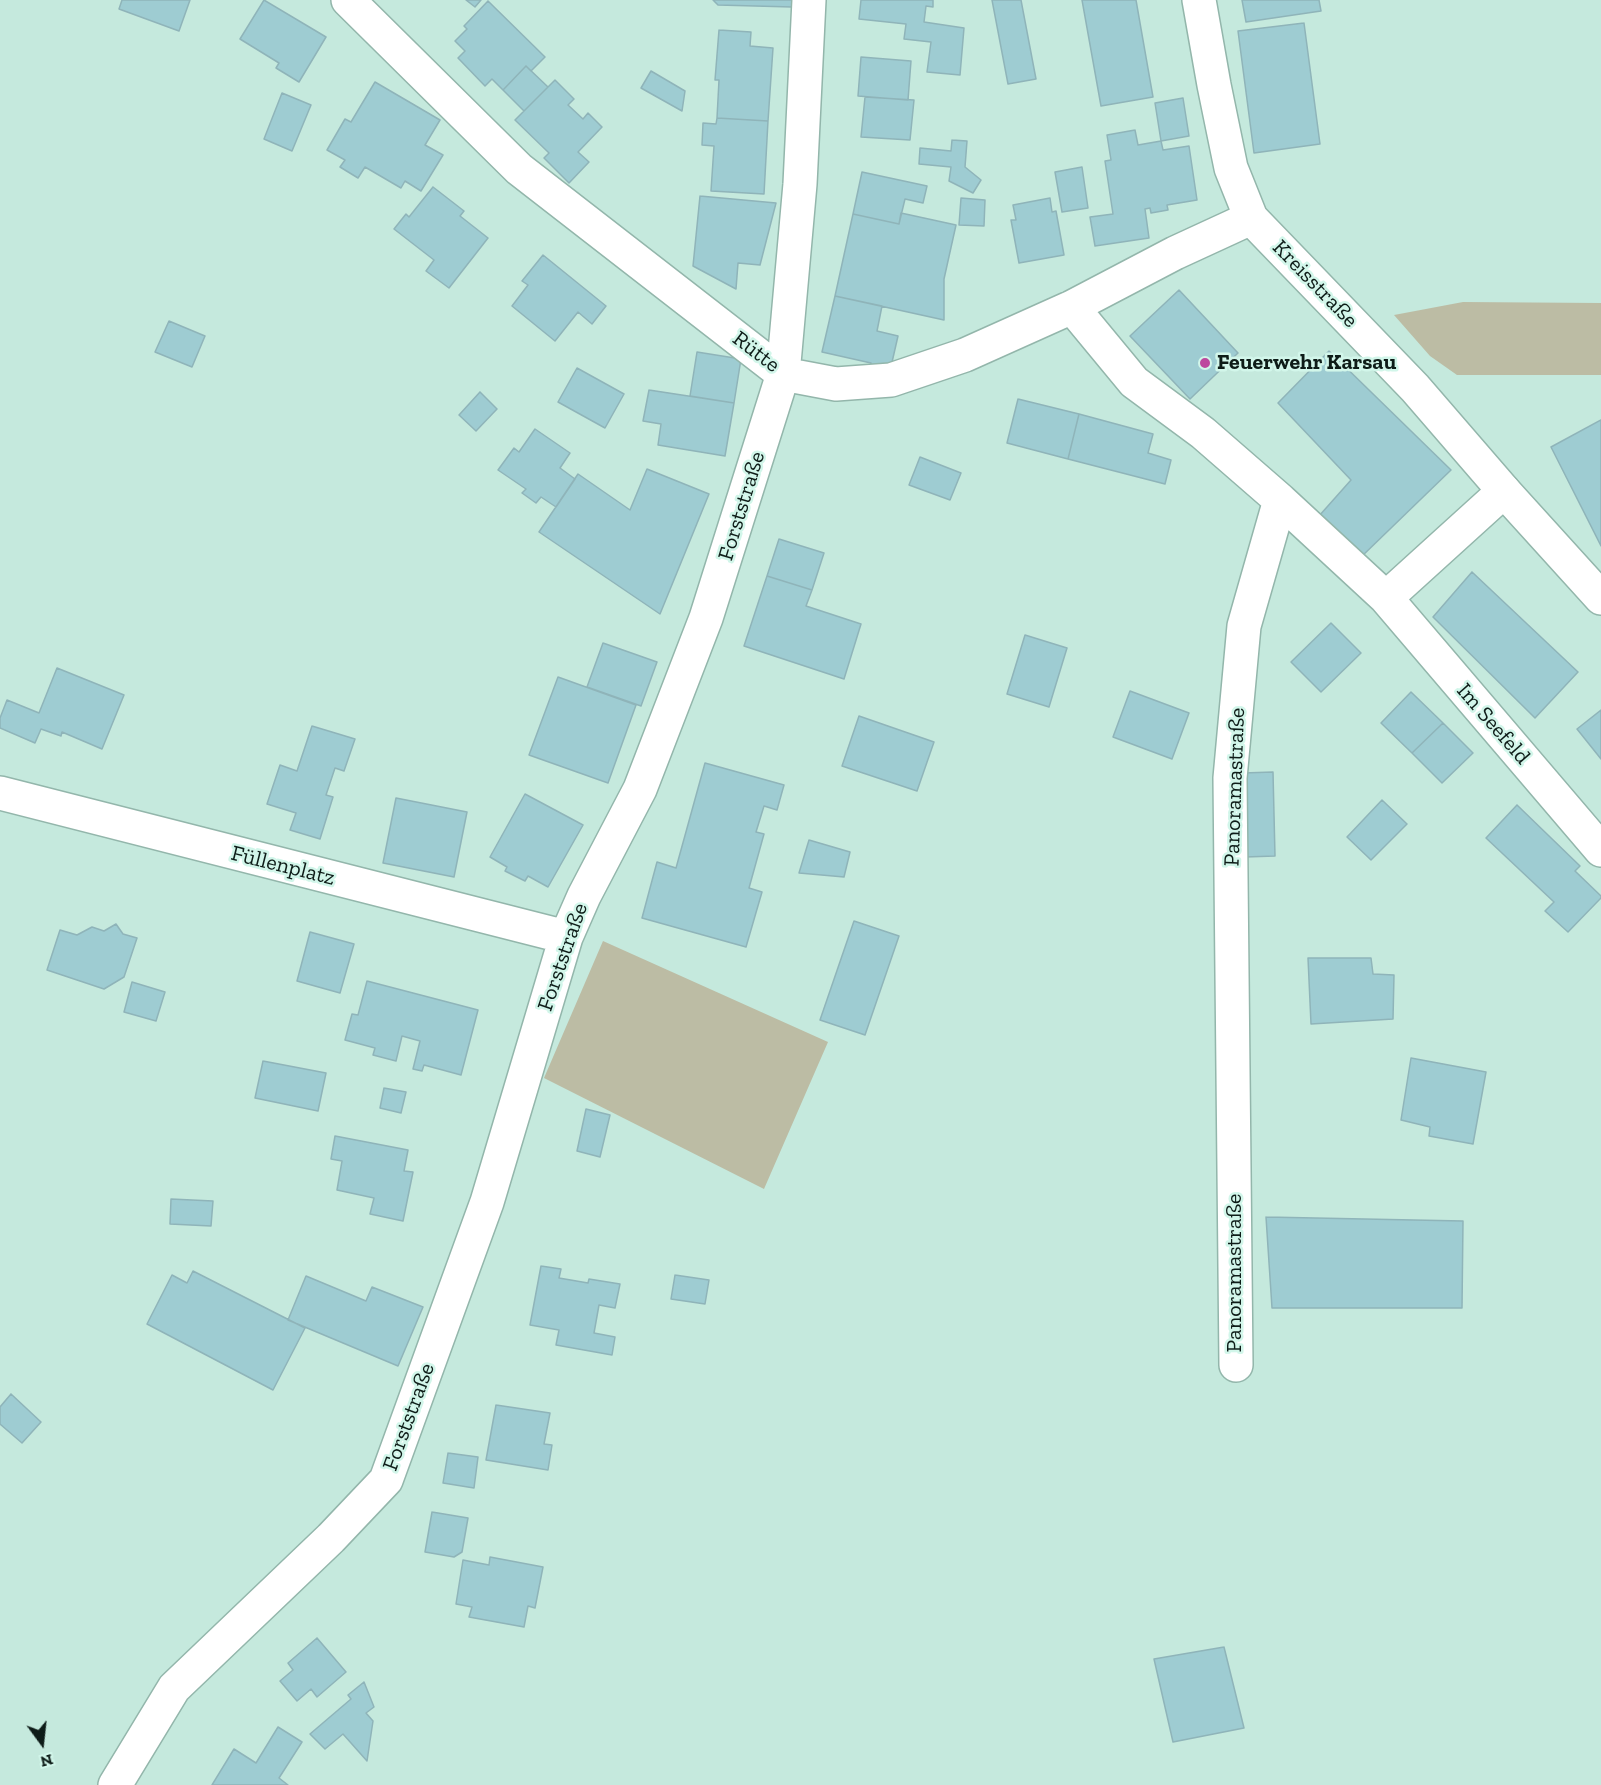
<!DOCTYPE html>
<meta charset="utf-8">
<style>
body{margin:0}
#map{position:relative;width:1601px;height:1785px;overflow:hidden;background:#c5e9dd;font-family:"Zilla Slab",serif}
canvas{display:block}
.north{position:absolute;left:12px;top:1713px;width:60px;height:60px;-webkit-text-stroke:4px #d2f6ea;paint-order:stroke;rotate:165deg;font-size:16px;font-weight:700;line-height:24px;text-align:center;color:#0e1c18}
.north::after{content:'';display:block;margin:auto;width:21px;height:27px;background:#0e1c18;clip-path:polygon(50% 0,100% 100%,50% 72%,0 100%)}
</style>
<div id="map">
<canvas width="1601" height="1785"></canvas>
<div class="north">N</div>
</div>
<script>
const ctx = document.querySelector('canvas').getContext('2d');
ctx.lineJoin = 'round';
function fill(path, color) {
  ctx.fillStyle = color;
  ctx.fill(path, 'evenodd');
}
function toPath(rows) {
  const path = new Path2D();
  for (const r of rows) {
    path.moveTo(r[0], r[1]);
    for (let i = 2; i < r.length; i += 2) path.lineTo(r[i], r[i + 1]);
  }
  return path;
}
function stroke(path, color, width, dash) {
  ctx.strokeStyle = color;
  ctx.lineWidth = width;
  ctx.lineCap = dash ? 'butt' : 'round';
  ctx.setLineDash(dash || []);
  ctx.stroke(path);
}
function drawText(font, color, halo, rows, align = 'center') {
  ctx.font = font + ' "Zilla Slab",serif';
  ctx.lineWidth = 5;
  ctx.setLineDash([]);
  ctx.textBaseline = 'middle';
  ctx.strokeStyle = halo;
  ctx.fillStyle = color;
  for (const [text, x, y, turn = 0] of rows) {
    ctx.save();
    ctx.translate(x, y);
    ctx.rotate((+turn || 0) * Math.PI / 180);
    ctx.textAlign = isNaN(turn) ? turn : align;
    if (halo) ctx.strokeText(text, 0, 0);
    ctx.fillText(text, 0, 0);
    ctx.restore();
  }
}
fill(toPath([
 [1463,302,1601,303,1601,375,1457,375,1430,356,1394,315],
 [603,941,828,1042,764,1189,544,1078]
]), '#bcbca4');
const building = toPath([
 [122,0,190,0,179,31,119,9,122,0],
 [264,0,326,37,299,82,276,68,279,63,240,39,264,0],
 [466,0,481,0,475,7,466,0],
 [713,0,792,0,792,7,718,5,713,0],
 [861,0,933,0,933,7,926,6,924,22,964,28,960,75,927,72,931,42,904,39,906,24,859,19,861,0],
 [992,0,1021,0,1036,79,1008,84,992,0],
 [1082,0,1136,0,1153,97,1101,106,1082,0],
 [1242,0,1319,0,1321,11,1246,22,1242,0],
 [488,1,545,57,531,71,526,66,503,90,492,79,485,86,458,58,465,51,455,41,467,29,464,26,488,1],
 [1304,23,1320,144,1254,153,1238,31,1304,23],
 [719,30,751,32,750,46,773,48,768,121,717,118,719,80,715,80,719,30],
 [861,57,911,61,908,100,858,96,861,57],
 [526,66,548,87,524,111,503,90,526,66],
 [651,71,685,91,682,111,641,88,651,71],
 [555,80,574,99,568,105,583,119,588,113,602,127,578,152,589,162,569,183,544,158,549,153,515,120,555,80],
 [375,82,440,120,425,145,443,155,421,191,405,181,401,188,365,167,358,178,340,167,345,160,327,150,345,119,351,122,375,82],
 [282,93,311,105,292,151,264,139,282,93],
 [865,97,914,100,910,140,861,137,865,97],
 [1183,98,1189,136,1161,141,1155,103,1183,98],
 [717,118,768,121,764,194,711,191,714,146,702,145,703,123,716,124,717,118],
 [1135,130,1138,145,1161,141,1163,150,1189,146,1197,200,1167,205,1168,210,1151,213,1150,208,1145,209,1149,238,1095,246,1090,217,1113,214,1105,161,1111,160,1107,135,1135,130],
 [952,140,967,141,965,167,981,180,973,193,949,181,951,167,919,164,920,148,951,151,952,140],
 [1082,167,1088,208,1062,212,1055,172,1082,167],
 [862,172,927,186,923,203,905,199,899,224,853,214,862,172],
 [433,187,464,211,460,216,488,238,449,288,426,271,434,260,394,229,406,214,409,217,433,187],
 [700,196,776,203,760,265,738,263,736,289,693,266,700,196],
 [961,198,985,200,984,226,959,225,961,198],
 [1050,198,1052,212,1056,211,1064,255,1019,263,1011,220,1016,220,1013,205,1050,198],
 [901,213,956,225,944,279,944,320,835,296,853,214,899,224,901,213],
 [543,255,606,306,592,324,578,312,555,341,512,306,528,285,522,281,543,255],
 [1179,290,1238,353,1190,399,1130,336,1179,290],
 [835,296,882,306,877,331,898,336,890,371,870,366,871,363,822,352,835,296],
 [169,321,205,336,192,367,155,352,169,321],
 [1329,351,1451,470,1359,559,1319,516,1351,480,1278,403,1329,351],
 [697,352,741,359,734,403,690,396,697,352],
 [577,368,624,394,605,428,558,402,577,368],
 [649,390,734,403,725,456,658,445,661,424,643,421,649,390],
 [480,392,497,409,476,431,459,415,480,392],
 [1018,399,1079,414,1068,459,1007,443,1018,399],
 [1079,414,1153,434,1148,453,1171,460,1165,484,1068,459,1079,414],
 [1601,420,1601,546,1551,447,1601,420],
 [535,429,570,453,560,468,575,479,556,507,541,497,536,503,522,493,526,489,498,470,514,448,519,452,535,429],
 [920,457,961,473,950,500,909,485,920,457],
 [647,469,709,494,660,614,539,532,578,474,630,510,647,469],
 [779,539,824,553,812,590,767,576,779,539],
 [1472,572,1578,672,1535,718,1433,617,1472,572],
 [767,576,812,590,806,606,861,624,844,679,744,646,767,576],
 [1331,623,1361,653,1321,692,1291,662,1331,623],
 [1025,635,1067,648,1049,707,1007,694,1025,635],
 [603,643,657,662,641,706,587,687,603,643],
 [57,668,124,695,102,749,62,732,61,736,41,729,35,743,0,728,0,718,7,700,39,713,57,668],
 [558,677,636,705,608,783,529,755,558,677],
 [1130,691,1189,713,1172,759,1113,737,1130,691],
 [1411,692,1443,723,1412,753,1381,723,1411,692],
 [1601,710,1601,759,1577,729,1601,710],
 [859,716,934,742,917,791,842,766,859,716],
 [1443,723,1473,753,1442,783,1412,753,1443,723],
 [312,726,355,739,344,771,335,768,326,795,333,797,320,839,290,830,296,813,267,804,280,765,297,771,312,726],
 [705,763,784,785,777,810,764,806,756,832,764,834,749,888,762,892,746,947,642,918,657,862,676,868,705,763],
 [1273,772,1275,856,1245,857,1243,773,1273,772],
 [525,794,583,825,548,887,528,876,525,881,505,871,507,867,490,857,525,794],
 [396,798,467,812,454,877,383,863,396,798],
 [1382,800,1407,824,1371,860,1347,837,1382,800],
 [1517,805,1580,866,1575,871,1601,896,1601,898,1568,932,1545,911,1554,902,1486,838,1517,805],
 [809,840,850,852,844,877,799,873,809,840],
 [854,921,899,936,865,1035,820,1020,854,921],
 [116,924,123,934,137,938,124,977,104,989,47,970,60,930,77,935,92,927,104,931,116,924],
 [310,932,354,944,340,993,297,981,310,932],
 [1308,958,1371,958,1373,974,1394,975,1393,1019,1311,1024,1308,958],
 [367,981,478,1010,461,1075,424,1065,422,1071,413,1069,420,1041,402,1036,396,1061,373,1055,375,1048,345,1040,352,1014,358,1015,367,981],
 [132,982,165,992,156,1021,124,1012,132,982],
 [1411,1058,1486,1072,1473,1144,1429,1136,1430,1127,1401,1120,1411,1058],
 [263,1061,326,1073,318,1111,255,1098,263,1061],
 [384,1088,406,1092,401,1113,380,1108,384,1088],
 [586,1109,610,1115,600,1157,577,1151,586,1109],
 [335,1136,408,1150,404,1171,413,1172,403,1221,370,1214,374,1198,337,1190,342,1161,331,1159,335,1136],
 [171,1199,213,1201,211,1226,170,1224,171,1199],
 [1266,1217,1463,1221,1462,1308,1272,1308,1266,1217],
 [541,1266,561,1269,559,1278,588,1283,589,1279,620,1284,615,1308,599,1305,594,1333,615,1337,612,1355,556,1345,559,1330,530,1325,541,1266],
 [193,1271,305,1328,273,1390,147,1324,172,1275,187,1283,193,1271],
 [675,1275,709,1280,705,1304,671,1299,675,1275],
 [306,1276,366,1301,372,1287,423,1307,398,1366,288,1320,306,1276],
 [11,1394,41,1422,22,1443,0,1424,0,1407,11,1394],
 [496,1405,550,1413,544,1444,552,1445,548,1470,486,1460,496,1405],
 [448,1453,478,1457,474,1488,443,1483,448,1453],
 [432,1512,468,1518,462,1552,454,1557,425,1552,432,1512],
 [490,1557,543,1567,535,1608,528,1606,524,1627,469,1617,472,1607,456,1604,463,1560,489,1565,490,1557],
 [317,1638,346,1672,317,1697,311,1689,297,1701,280,1681,293,1670,288,1663,317,1638],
 [1224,1647,1244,1728,1173,1742,1154,1659,1224,1647],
 [364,1682,374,1707,366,1713,373,1721,367,1761,343,1734,325,1749,310,1734,351,1699,348,1695,364,1682],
 [278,1727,302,1742,279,1778,288,1785,212,1785,234,1749,256,1763,278,1727]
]);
fill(building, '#9eccd2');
stroke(building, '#8fb4b9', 1.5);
const minor = toPath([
 [348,0,519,169,783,374,836,384,891,380,965,355,1072,307,1175,253,1251,218],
 [1072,307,1134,382,1203,433,1280,500,1386,598,1601,850],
 [1386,598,1504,491],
 [0,793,566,937],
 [1236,1365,1230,778,1244,626,1280,500],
 [115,1785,174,1688,331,1538,386,1480,487,1202,566,937,584,896,640,789,706,618,783,374,800,184,809,0]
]);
const tertiary = toPath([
 [1199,0,1214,85,1231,168,1251,218,1415,388,1504,491,1601,598]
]);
stroke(minor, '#93b6ab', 36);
stroke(tertiary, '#93b6ab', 36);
stroke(minor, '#fff', 33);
stroke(tertiary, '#fff', 33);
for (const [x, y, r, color] of [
 [1205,363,6,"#bd479e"]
]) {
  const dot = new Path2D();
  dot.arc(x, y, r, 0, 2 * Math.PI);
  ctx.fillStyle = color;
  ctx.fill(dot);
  stroke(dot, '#d2f6ea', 2);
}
drawText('22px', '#0e1c18', '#d2f6ea', [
 ["Kreisstraße",1315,284,46],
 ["Rütte",756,352,37],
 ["Forststraße",742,506,-73],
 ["Im Seefeld",1493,724,49],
 ["Panoramastraße",1235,787,-88],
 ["Füllenplatz",283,866,14],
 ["Forststraße",563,957,-71],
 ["Panoramastraße",1235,1273,-90],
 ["Forststraße",409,1417,-70]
]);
drawText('bold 22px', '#0e1c18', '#d2f6ea', [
 ["Feuerwehr Karsau",1217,363]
], 'left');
</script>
